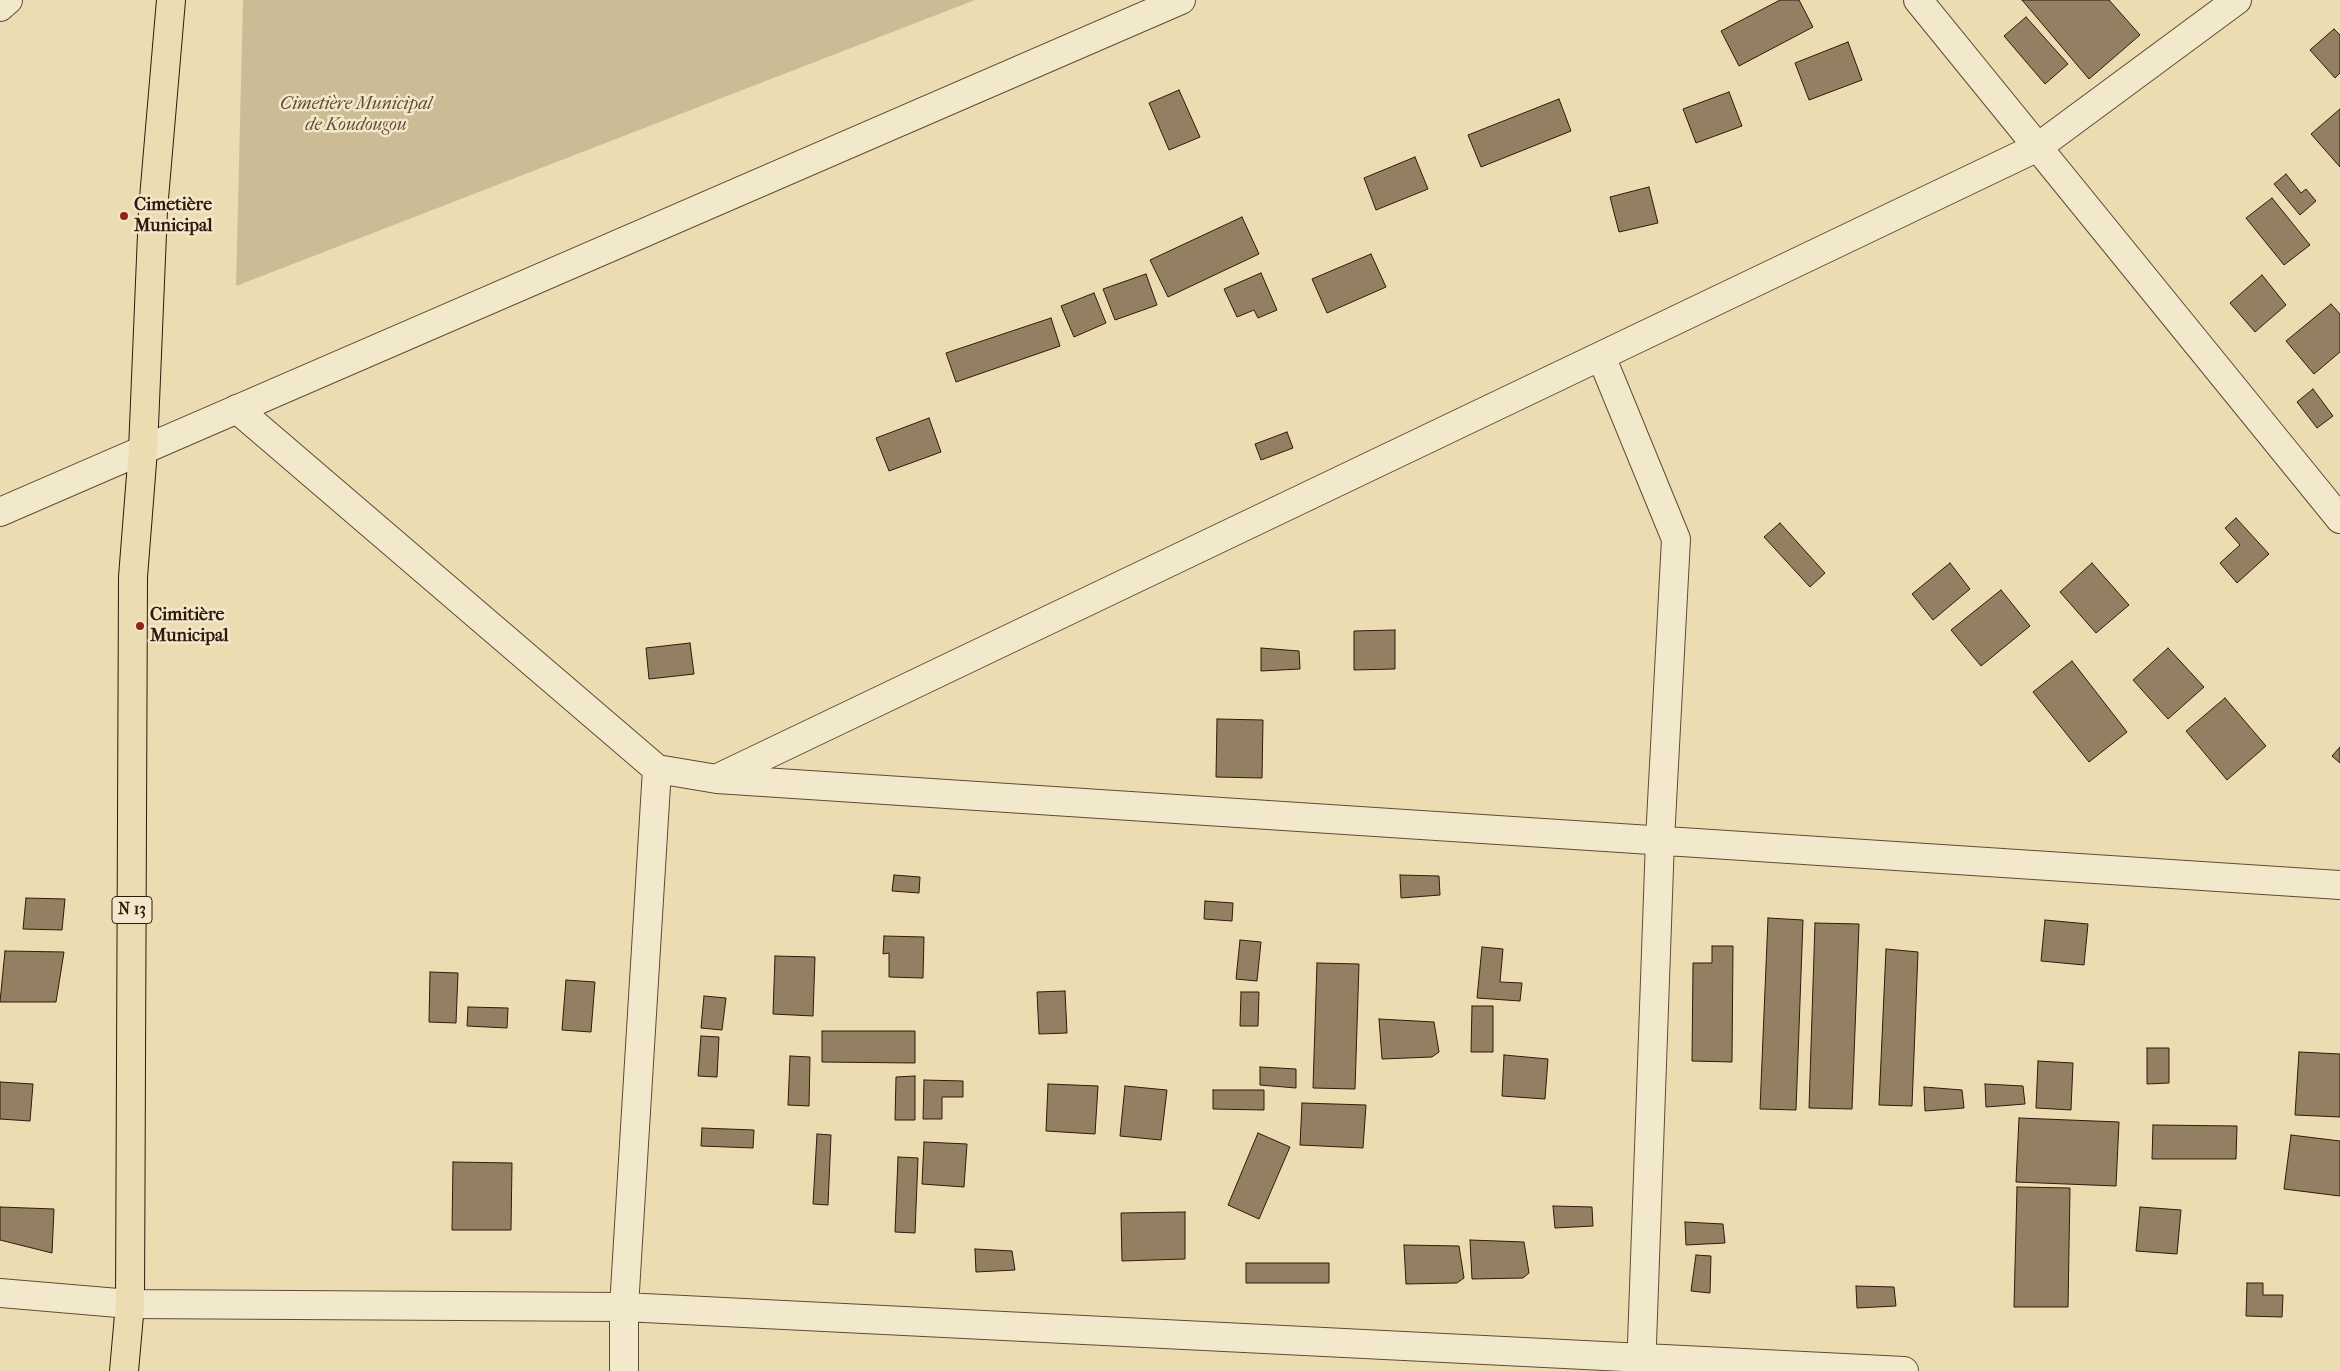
<!DOCTYPE html>
<meta charset="utf-8">
<style>
body{margin:0}
canvas{display:block;background:#ebddb1}
</style>
<canvas width="2340" height="1371"></canvas>
<script>
const ctx = document.querySelector('canvas').getContext('2d');
ctx.lineJoin = 'round';
function fill(path, color) {
  ctx.fillStyle = color;
  ctx.fill(path, 'evenodd');
}
function toPath(rows) {
  const path = new Path2D();
  for (const r of rows) {
    path.moveTo(r[0], r[1]);
    for (let i = 2; i < r.length; i += 2) path.lineTo(r[i], r[i + 1]);
  }
  return path;
}
function stroke(path, color, width, dash) {
  ctx.strokeStyle = color;
  ctx.lineWidth = width;
  ctx.lineCap = dash ? 'butt' : 'round';
  ctx.setLineDash(dash || []);
  ctx.stroke(path);
}
function drawText(font, color, halo, rows, align = 'center') {
  ctx.font = font + ' "IM FELL French Canon",serif';
  ctx.lineWidth = 5;
  ctx.setLineDash([]);
  ctx.textBaseline = 'middle';
  ctx.strokeStyle = halo;
  ctx.fillStyle = color;
  for (const [text, x, y, turn = 0] of rows) {
    ctx.save();
    ctx.translate(x, y);
    ctx.rotate((+turn || 0) * Math.PI / 180);
    ctx.textAlign = isNaN(turn) ? turn : align;
    if (halo) ctx.strokeText(text, 0, 0);
    ctx.fillText(text, 0, 0);
    ctx.restore();
  }
}
fill(toPath([
 [243,0,975,0,236,286]
]), '#ccbc95');
const building = toPath([
 [1780,0,1799,0,1813,27,1739,66,1721,31,1780,0],
 [2022,0,2109,0,2140,35,2089,79,2022,0],
 [2026,17,2068,64,2045,84,2004,36,2026,17],
 [2334,29,2340,35,2340,73,2335,78,2310,50,2334,29],
 [1848,42,1862,80,1809,100,1795,63,1848,42],
 [1179,90,1200,137,1169,150,1149,103,1179,90],
 [1729,92,1742,126,1696,143,1683,109,1729,92],
 [1559,99,1571,131,1481,167,1468,135,1559,99],
 [2340,109,2340,167,2311,134,2340,109],
 [1415,157,1428,189,1376,210,1364,178,1415,157],
 [2286,174,2301,193,2306,189,2316,201,2300,215,2274,184,2286,174],
 [1649,187,1658,223,1619,232,1610,197,1649,187],
 [2272,198,2310,245,2284,265,2246,218,2272,198],
 [1242,217,1259,254,1168,297,1150,260,1242,217],
 [1371,254,1386,287,1327,313,1312,279,1371,254],
 [1261,273,1277,310,1258,318,1254,310,1237,317,1224,289,1261,273],
 [1146,274,1157,305,1115,320,1103,289,1146,274],
 [2262,275,2286,305,2255,332,2230,303,2262,275],
 [1094,293,1106,323,1074,337,1061,306,1094,293],
 [2331,304,2340,314,2340,352,2314,374,2286,341,2331,304],
 [1051,318,1060,346,956,382,946,353,1051,318],
 [2313,389,2333,416,2317,428,2297,402,2313,389],
 [929,418,941,452,889,471,876,438,929,418],
 [1287,432,1293,448,1261,460,1255,444,1287,432],
 [2236,518,2269,554,2237,583,2220,563,2240,545,2225,528,2236,518],
 [1780,523,1825,573,1810,587,1764,537,1780,523],
 [1950,563,1970,589,1933,620,1912,594,1950,563],
 [2092,563,2129,605,2096,633,2060,592,2092,563],
 [2001,590,2030,626,1981,666,1951,630,2001,590],
 [1395,630,1395,669,1354,670,1354,631,1395,630],
 [690,643,694,674,649,679,646,648,690,643],
 [1261,648,1299,651,1300,669,1261,671,1261,648],
 [2168,648,2204,687,2168,719,2133,680,2168,648],
 [2072,661,2127,732,2089,762,2033,692,2072,661],
 [2225,698,2266,746,2227,780,2186,731,2225,698],
 [1217,719,1263,720,1262,778,1216,777,1217,719],
 [2340,747,2340,763,2332,756,2340,747],
 [894,875,920,877,919,893,892,891,894,875],
 [1400,875,1439,876,1440,895,1401,898,1400,875],
 [26,898,65,899,62,930,23,929,26,898],
 [1205,901,1233,903,1232,921,1204,919,1205,901],
 [1768,918,1803,920,1796,1110,1760,1109,1768,918],
 [2045,920,2088,924,2084,965,2041,961,2045,920],
 [1815,923,1859,924,1852,1109,1809,1108,1815,923],
 [884,936,924,937,923,978,889,977,889,953,883,954,884,936],
 [1240,940,1261,942,1257,981,1236,979,1240,940],
 [1712,946,1733,946,1732,1062,1692,1061,1693,963,1712,963,1712,946],
 [1482,947,1503,949,1500,982,1522,983,1520,1001,1477,998,1482,947],
 [1886,949,1918,952,1912,1106,1879,1105,1886,949],
 [5,951,64,952,56,1002,0,1002,5,951],
 [775,956,815,957,813,1016,773,1014,775,956],
 [1317,963,1359,964,1355,1089,1313,1088,1317,963],
 [430,972,458,973,456,1023,429,1022,430,972],
 [566,980,595,982,591,1032,562,1030,566,980],
 [1065,991,1067,1033,1039,1034,1037,992,1065,991],
 [1241,992,1259,992,1258,1026,1240,1026,1241,992],
 [704,996,726,998,722,1030,701,1028,704,996],
 [1472,1006,1493,1006,1493,1052,1471,1052,1472,1006],
 [468,1007,508,1008,507,1028,467,1026,468,1007],
 [1379,1019,1434,1022,1439,1052,1432,1057,1382,1059,1379,1019],
 [822,1031,915,1031,915,1063,822,1062,822,1031],
 [701,1036,719,1037,717,1077,698,1076,701,1036],
 [2147,1048,2169,1048,2169,1083,2147,1084,2147,1048],
 [2299,1052,2340,1054,2340,1117,2295,1115,2299,1052],
 [1504,1055,1548,1059,1545,1099,1502,1096,1504,1055],
 [790,1056,810,1057,809,1106,788,1105,790,1056],
 [2038,1061,2073,1063,2071,1110,2036,1108,2038,1061],
 [1260,1067,1296,1069,1296,1088,1260,1085,1260,1067],
 [915,1076,915,1120,895,1120,896,1077,915,1076],
 [924,1080,963,1081,963,1097,942,1097,942,1119,923,1119,924,1080],
 [0,1082,33,1084,30,1121,0,1119,0,1082],
 [1048,1084,1098,1086,1095,1134,1046,1131,1048,1084],
 [1985,1084,2023,1086,2025,1104,1986,1107,1985,1084],
 [1125,1086,1167,1090,1161,1140,1120,1136,1125,1086],
 [1924,1087,1962,1090,1964,1108,1925,1111,1924,1087],
 [1213,1090,1264,1090,1264,1110,1213,1109,1213,1090],
 [1302,1103,1366,1105,1363,1148,1300,1145,1302,1103],
 [2019,1118,2119,1122,2116,1186,2016,1182,2019,1118],
 [2153,1125,2237,1126,2236,1159,2152,1159,2153,1125],
 [702,1128,754,1130,753,1148,701,1146,702,1128],
 [1258,1133,1290,1147,1259,1219,1228,1205,1258,1133],
 [817,1134,831,1135,828,1205,813,1204,817,1134],
 [2291,1135,2340,1141,2340,1196,2284,1189,2291,1135],
 [924,1142,967,1144,964,1187,922,1184,924,1142],
 [898,1157,918,1158,915,1233,895,1232,898,1157],
 [453,1162,512,1163,511,1230,452,1230,453,1162],
 [2017,1187,2070,1188,2068,1307,2014,1307,2017,1187],
 [1553,1206,1592,1207,1593,1226,1555,1228,1553,1206],
 [0,1207,54,1209,52,1253,0,1240,0,1207],
 [2140,1207,2181,1210,2177,1254,2136,1251,2140,1207],
 [1185,1212,1185,1259,1122,1261,1121,1213,1185,1212],
 [1685,1222,1723,1224,1725,1243,1686,1245,1685,1222],
 [1470,1240,1524,1242,1529,1273,1523,1278,1472,1279,1470,1240],
 [1404,1245,1459,1246,1464,1278,1457,1283,1406,1284,1404,1245],
 [975,1249,1012,1251,1015,1270,976,1272,975,1249],
 [1696,1255,1711,1256,1710,1293,1691,1291,1696,1255],
 [1246,1263,1329,1263,1329,1283,1246,1283,1246,1263],
 [2247,1283,2263,1283,2263,1295,2283,1295,2282,1317,2246,1316,2247,1283],
 [1856,1286,1894,1287,1896,1306,1857,1308,1856,1286]
]);
fill(building, '#937f61');
stroke(building, '#33190b', 1);
const minor = toPath([
 [1918,0,2340,519],
 [0,7,8,0],
 [1601,356,1676,539,1660,840,1641,1371],
 [237,409,657,769,717,779,2340,885],
 [718,778,2038,147,2237,0],
 [0,1293,130,1304,624,1307,1904,1371],
 [624,1371,624,1307,657,769]
]);
const tertiary = toPath([
 [0,512,1181,0]
]);
const primary = toPath([
 [124,1371,130,1304,133,577,143,450,153,210,171,0]
]);
stroke(minor, '#614a34', 30);
stroke(tertiary, '#614a34', 30);
stroke(primary, '#33190b', 30);
stroke(minor, '#f2e9cc', 28);
stroke(tertiary, '#f2e9cc', 28);
stroke(primary, '#ebddb1', 28);
for (const [x, y, r, color] of [
 [124,216,5,"#8f2418"],
 [140,626,5,"#8f2418"]
]) {
  const dot = new Path2D();
  dot.arc(x, y, r, 0, 2 * Math.PI);
  ctx.fillStyle = color;
  ctx.fill(dot);
  stroke(dot, '#f2e9cc', 2);
}
for (const [x, y, w] of [
 [132,910,40]
]) {
  const box = new Path2D();
  box.roundRect(x - w / 2, y - 13.5, w, 27, 4);
  ctx.fillStyle = '#f2e9cc';
  ctx.fill(box);
  stroke(box, '#33190b', 1);
}
drawText('bold 16px', '#33190b', null, [
 ["N 13",132,910]
]);
drawText('italic 18px', '#614a34', '#f2e9cc', [
 ["Cimetière Municipal",356,105],
 ["de Koudougou",356,126]
]);
drawText('bold 18px', '#33190b', '#f2e9cc', [
 ["Cimetière",134,206],
 ["Municipal",134,227],
 ["Cimitière",150,616],
 ["Municipal",150,637]
], 'left');
</script>
